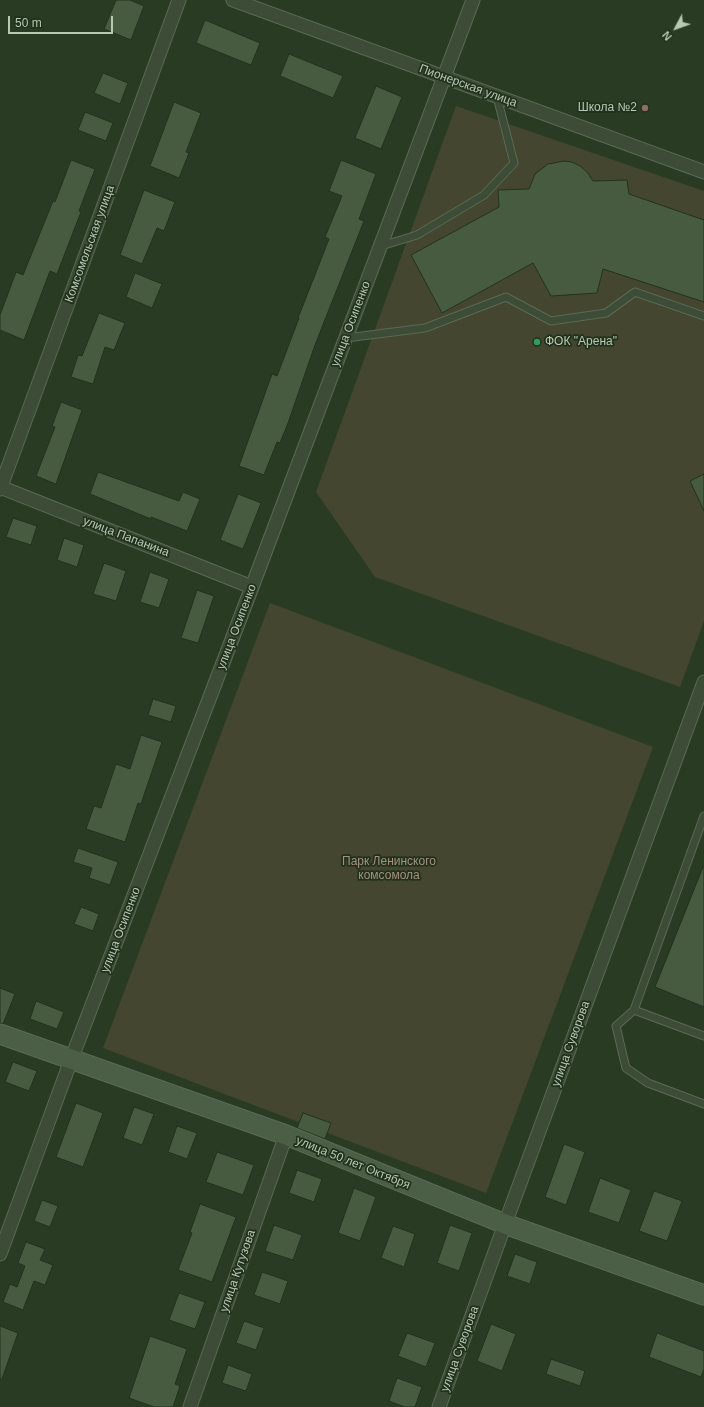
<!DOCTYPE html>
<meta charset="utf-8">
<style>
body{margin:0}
#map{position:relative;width:704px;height:1407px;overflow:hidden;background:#293c23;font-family:Arial,sans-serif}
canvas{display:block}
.north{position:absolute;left:656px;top:8px;width:40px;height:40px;-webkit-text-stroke:3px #21311c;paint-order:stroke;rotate:229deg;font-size:11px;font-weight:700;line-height:16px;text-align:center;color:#b7c8b3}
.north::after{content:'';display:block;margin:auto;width:14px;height:18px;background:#b7c8b3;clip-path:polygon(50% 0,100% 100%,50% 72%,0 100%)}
.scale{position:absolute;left:8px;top:16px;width:105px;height:18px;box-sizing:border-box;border:2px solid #b7c8b3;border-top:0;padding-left:5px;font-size:12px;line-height:14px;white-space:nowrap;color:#b7c8b3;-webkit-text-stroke:3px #21311c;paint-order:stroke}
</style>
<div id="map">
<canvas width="704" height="1407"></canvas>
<div class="north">N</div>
<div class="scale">50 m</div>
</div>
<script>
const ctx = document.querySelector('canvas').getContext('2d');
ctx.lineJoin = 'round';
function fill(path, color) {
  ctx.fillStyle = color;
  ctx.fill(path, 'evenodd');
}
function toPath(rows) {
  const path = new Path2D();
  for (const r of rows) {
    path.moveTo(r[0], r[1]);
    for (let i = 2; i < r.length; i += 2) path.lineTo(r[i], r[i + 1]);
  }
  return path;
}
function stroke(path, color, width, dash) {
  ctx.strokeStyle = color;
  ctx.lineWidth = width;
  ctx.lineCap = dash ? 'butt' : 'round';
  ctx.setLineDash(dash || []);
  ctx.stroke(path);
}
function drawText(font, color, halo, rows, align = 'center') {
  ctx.font = font + ' Arial,sans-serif';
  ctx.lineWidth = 3.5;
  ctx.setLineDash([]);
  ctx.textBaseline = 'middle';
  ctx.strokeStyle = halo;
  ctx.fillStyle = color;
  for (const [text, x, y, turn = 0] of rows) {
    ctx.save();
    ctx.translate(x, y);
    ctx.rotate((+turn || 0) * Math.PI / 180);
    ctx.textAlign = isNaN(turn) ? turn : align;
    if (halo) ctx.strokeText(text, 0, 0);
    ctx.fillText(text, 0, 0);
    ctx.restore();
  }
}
fill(toPath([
 [456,106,704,191,704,621,680,687,375,577,316,492],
 [270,603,653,747,486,1193,103,1048]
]), '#44462f');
const building = toPath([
 [116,0,130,0,144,6,131,40,104,29,116,0],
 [205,20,260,43,251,65,196,43,205,20],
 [289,54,343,76,333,98,280,76,289,54],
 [103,73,128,83,120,104,94,93,103,73],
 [376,86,402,97,381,149,355,138,376,86],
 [174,102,201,113,186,152,189,153,179,178,150,166,174,102],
 [85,112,113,123,106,141,78,130,85,112],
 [71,160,95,169,79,211,81,212,57,274,50,271,24,340,0,330,0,315,16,272,23,275,53,201,55,202,71,160],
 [341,160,376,174,359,219,364,221,315,345,288,423,280,443,277,442,264,475,239,466,272,374,277,376,299,318,298,318,329,239,325,237,342,196,329,191,341,160],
 [564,161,572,162,580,166,587,172,593,181,627,180,629,194,704,220,704,302,603,269,597,293,551,296,533,263,442,313,411,255,499,207,498,190,529,189,535,174,548,164,564,161],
 [144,190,175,202,164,231,157,228,142,264,120,255,144,190],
 [135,273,162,284,152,308,126,297,135,273],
 [99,313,125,323,114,350,105,347,93,384,71,377,78,355,82,356,99,313],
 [61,402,82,410,56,484,36,476,55,427,52,426,61,402],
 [98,472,179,501,183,492,200,499,187,531,151,517,151,519,90,494,98,472],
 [704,474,704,511,690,481,704,474],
 [238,494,261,503,243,549,220,540,238,494],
 [13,518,37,526,31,545,6,537,13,518],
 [64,538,84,545,77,567,57,560,64,538],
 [104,563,126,571,116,601,93,594,104,563],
 [150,572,169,579,159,608,140,602,150,572],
 [197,590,214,596,198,643,181,638,197,590],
 [153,699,176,706,171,722,148,715,153,699],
 [141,735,162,742,141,804,138,803,125,842,86,829,94,806,101,808,116,764,130,769,141,735],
 [78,848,118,862,110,885,89,878,92,868,73,862,78,848],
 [703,867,704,867,704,1007,655,987,703,867],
 [81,907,99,914,93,931,74,924,81,907],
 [0,988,15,994,3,1024,0,1023,0,988],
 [36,1001,64,1012,57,1029,30,1019,36,1001],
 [13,1062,37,1071,29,1091,5,1082,13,1062],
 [76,1103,103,1113,83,1167,56,1157,76,1103],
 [134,1107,154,1114,142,1145,123,1138,134,1107],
 [303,1113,331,1123,325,1139,297,1128,303,1113],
 [177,1126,197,1133,187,1159,168,1152,177,1126],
 [564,1144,585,1152,566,1205,545,1197,564,1144],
 [217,1152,254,1165,243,1195,206,1182,217,1152],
 [297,1170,322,1179,314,1202,289,1193,297,1170],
 [600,1178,631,1190,619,1223,588,1212,600,1178],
 [354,1188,376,1197,360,1241,338,1233,354,1188],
 [654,1191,682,1201,667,1241,639,1231,654,1191],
 [42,1200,58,1206,50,1227,34,1221,42,1200],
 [200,1204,236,1217,212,1282,178,1270,192,1233,190,1232,200,1204],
 [274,1225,302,1235,293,1260,265,1251,274,1225],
 [450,1225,472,1233,459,1271,437,1263,450,1225],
 [393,1226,415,1234,404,1267,381,1258,393,1226],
 [26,1242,45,1249,40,1260,53,1265,45,1285,34,1281,23,1310,3,1302,10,1284,17,1287,25,1266,18,1263,26,1242],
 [515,1254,537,1262,530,1284,507,1276,515,1254],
 [262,1272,288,1281,280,1304,254,1295,262,1272],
 [179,1293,205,1302,195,1329,169,1320,179,1293],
 [244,1321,264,1328,256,1350,236,1343,244,1321],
 [491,1324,516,1334,502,1371,477,1361,491,1324],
 [0,1326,18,1333,2,1379,0,1379,0,1326],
 [407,1333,435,1343,426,1367,398,1356,407,1333],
 [657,1333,704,1351,704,1369,701,1377,649,1357,657,1333],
 [150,1336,187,1349,175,1384,180,1386,173,1407,154,1407,129,1398,150,1336],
 [551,1359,585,1371,580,1386,546,1374,551,1359],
 [228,1365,252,1374,246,1391,222,1383,228,1365],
 [397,1378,422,1387,415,1407,405,1407,389,1401,397,1378]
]);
fill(building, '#465b3f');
stroke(building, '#23331e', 1);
const lane = toPath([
 [381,246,417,235,484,195,514,163,497,97],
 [346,338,425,328,506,297,551,321,606,313,635,292,704,316],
 [634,1010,704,816],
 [704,1036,634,1010,616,1026,626,1068,648,1083,704,1104]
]);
const street = toPath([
 [233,0,704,172],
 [0,487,252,587],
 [0,489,179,0],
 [0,1254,71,1060,252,587,473,0],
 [190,1407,286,1135],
 [439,1407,505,1224,704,682]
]);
const secondary = toPath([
 [0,1034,286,1135,505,1224,704,1295]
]);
stroke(lane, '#5a6a55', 9);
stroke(street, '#5a6a55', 15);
stroke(secondary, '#5a6a55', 21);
stroke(lane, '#3c4c37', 7);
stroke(street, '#3c4c37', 13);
stroke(secondary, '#4a5f45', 19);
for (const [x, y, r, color] of [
 [645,108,4,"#8d6e63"],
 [537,342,4,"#2e9e5b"]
]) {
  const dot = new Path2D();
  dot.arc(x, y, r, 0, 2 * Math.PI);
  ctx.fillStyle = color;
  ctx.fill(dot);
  stroke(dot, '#21311c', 1.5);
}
drawText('12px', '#b7c8b3', '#21311c', [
 ["Пионерская улица",468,86,20],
 ["Комсомольская улица",90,244,-70],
 ["улица Осипенко",351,324,-69],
 ["улица Папанина",126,537,21],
 ["улица Осипенко",237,627,-69],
 ["улица Осипенко",121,930,-69],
 ["улица Суворова",571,1044,-70],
 ["улица 50 лет Октября",353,1163,22],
 ["улица Кутузова",238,1271,-71],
 ["улица Суворова",460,1349,-70]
]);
drawText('12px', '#b7c8b3', '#21311c', [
 ["Школа №2",637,108],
 ["ФОК \"Арена\"",545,342,"left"]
], 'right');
drawText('12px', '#a79180', '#21311c', [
 ["Парк Ленинского",389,862],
 ["комсомола",389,876]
]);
</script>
